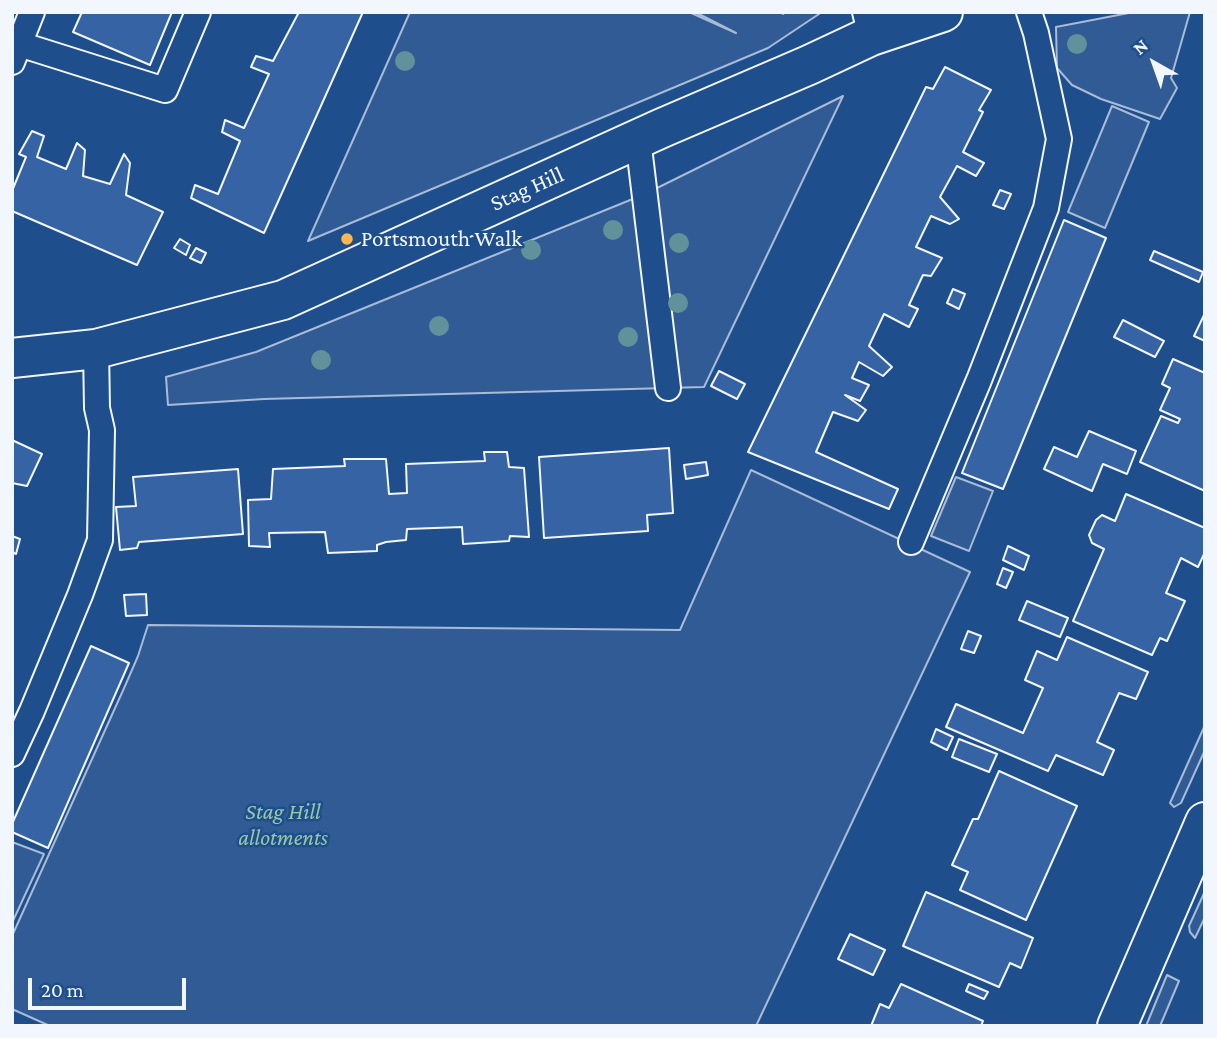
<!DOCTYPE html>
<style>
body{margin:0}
#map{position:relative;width:1217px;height:1038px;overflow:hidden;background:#1f4e8c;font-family:"Crimson Pro",serif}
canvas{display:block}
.frame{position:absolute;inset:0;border:14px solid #f2f6ff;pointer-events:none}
.north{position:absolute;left:1119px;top:28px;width:70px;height:70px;-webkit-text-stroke:5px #1f4e8c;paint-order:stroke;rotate:320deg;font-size:19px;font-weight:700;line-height:28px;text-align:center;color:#f2f6ff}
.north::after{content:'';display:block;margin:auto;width:24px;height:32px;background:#f2f6ff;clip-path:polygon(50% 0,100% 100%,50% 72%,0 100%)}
.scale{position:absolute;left:28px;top:978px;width:158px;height:32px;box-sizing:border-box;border:4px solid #f2f6ff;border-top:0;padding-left:9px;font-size:21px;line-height:24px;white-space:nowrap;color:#f2f6ff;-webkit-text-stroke:5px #1f4e8c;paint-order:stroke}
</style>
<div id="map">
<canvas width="1217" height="1038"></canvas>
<div class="frame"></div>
<div class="north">N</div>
<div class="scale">20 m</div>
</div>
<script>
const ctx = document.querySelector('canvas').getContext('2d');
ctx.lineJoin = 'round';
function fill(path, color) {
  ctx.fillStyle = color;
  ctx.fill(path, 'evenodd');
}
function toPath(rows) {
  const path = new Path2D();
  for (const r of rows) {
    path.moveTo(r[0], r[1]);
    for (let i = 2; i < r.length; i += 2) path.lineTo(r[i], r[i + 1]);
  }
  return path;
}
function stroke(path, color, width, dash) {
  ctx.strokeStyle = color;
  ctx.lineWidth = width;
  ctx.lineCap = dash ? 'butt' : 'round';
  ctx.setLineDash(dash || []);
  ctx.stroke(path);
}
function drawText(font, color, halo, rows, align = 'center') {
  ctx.font = font + ' "Crimson Pro",serif';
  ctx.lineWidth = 5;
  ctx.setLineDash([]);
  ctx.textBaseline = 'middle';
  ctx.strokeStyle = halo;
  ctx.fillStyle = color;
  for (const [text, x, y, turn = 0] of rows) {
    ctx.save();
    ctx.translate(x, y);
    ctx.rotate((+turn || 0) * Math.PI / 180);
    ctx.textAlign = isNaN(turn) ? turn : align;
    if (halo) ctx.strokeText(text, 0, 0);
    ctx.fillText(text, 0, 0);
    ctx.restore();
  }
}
const built = toPath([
 [410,12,689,12,736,33,695,12,780,12,783,14,785,12,822,12,768,48,308,241,410,12],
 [1134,12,1190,12,1171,78,1177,88,1160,119,1101,99,1072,85,1057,68,1056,27,1134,12],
 [843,96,704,387,264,399,168,405,166,377,256,352,645,194,843,96],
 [1112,106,1149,122,1105,228,1068,212,1112,106],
 [751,470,970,572,756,1026,50,1026,12,1009,12,936,125,686,138,656,148,625,680,630,751,470],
 [956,477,993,491,969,551,931,536,956,477],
 [1205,725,1205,750,1181,803,1174,807,1170,803,1205,725],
 [12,842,44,854,12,923,12,842],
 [1205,891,1205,917,1195,938,1190,932,1189,926,1205,891],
 [1167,975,1179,981,1160,1026,1146,1026,1167,975]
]);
fill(built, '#305b95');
stroke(built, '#a8bbd7', 2);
const building = toPath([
 [82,12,172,12,150,65,73,32,82,12],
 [299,12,363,12,264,233,191,198,195,185,218,194,240,141,222,132,225,120,244,128,269,74,251,67,256,56,273,61,299,12],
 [945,67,991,90,979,110,983,112,963,152,984,163,976,176,957,166,940,197,959,219,950,224,931,216,916,247,942,258,931,276,923,275,909,305,918,309,909,327,884,314,869,346,892,367,883,376,859,362,852,378,869,385,860,401,845,395,866,410,858,421,833,412,816,452,898,489,889,509,748,452,926,87,933,89,945,67],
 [32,131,44,136,37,157,66,169,77,143,85,150,83,176,110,184,124,154,130,163,126,195,163,212,137,265,12,211,12,191,26,157,19,154,32,131],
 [1000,190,1011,194,1004,209,993,205,1000,190],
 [1064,220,1106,238,1003,489,962,473,1064,220],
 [180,239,190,245,186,255,174,248,180,239],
 [196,248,206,253,201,263,190,258,196,248],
 [1154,251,1203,272,1199,282,1150,260,1154,251],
 [953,289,965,294,959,309,947,303,953,289],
 [1205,313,1205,341,1194,336,1205,313],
 [1123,320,1164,341,1155,357,1114,337,1123,320],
 [1173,359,1205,373,1205,491,1140,462,1161,416,1178,423,1180,419,1160,410,1170,388,1162,384,1173,359],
 [719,371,745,384,737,399,711,386,719,371],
 [1089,431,1136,451,1127,474,1103,464,1092,491,1044,469,1054,447,1077,457,1089,431],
 [12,440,42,454,27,486,12,483,12,440],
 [669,448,673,513,647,515,648,531,544,538,539,457,669,448],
 [484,452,507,452,509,467,524,468,529,537,510,536,509,541,463,544,462,527,407,529,406,540,386,542,377,545,377,551,328,553,325,532,269,533,270,547,249,546,248,500,271,499,273,469,345,466,344,459,386,459,389,494,407,493,406,464,485,461,484,452],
 [706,462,708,475,686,479,684,465,706,462],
 [238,469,243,534,139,542,137,548,120,550,116,507,136,506,133,477,238,469],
 [1126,494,1205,528,1205,552,1198,567,1181,558,1166,593,1185,601,1167,641,1160,638,1152,655,1073,621,1104,549,1092,543,1089,535,1096,520,1102,515,1115,521,1126,494],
 [12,536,20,539,16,554,12,552,12,536],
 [1008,546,1029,556,1024,570,1003,560,1008,546],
 [1003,568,1013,572,1006,588,997,584,1003,568],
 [146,594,147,615,126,616,124,595,146,594],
 [1027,601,1068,618,1060,637,1019,620,1027,601],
 [968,631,981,636,974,653,961,649,968,631],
 [1067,637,1148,672,1136,699,1119,693,1097,742,1114,750,1103,775,1056,755,1048,771,946,727,956,704,1023,733,1043,688,1025,680,1037,651,1057,660,1067,637],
 [91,646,129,663,48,848,12,832,12,824,91,646],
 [936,729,953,737,947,750,931,742,936,729],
 [959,739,997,754,989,772,952,757,959,739],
 [999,771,1077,806,1026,920,960,890,968,872,952,865,973,819,978,819,999,771],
 [926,892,1033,938,1021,968,1010,963,999,987,903,946,926,892],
 [850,934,885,950,873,975,838,959,850,934],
 [901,984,983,1021,981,1026,871,1026,880,1004,889,1008,901,984],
 [969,984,988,992,984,999,966,991,969,984]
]);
fill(building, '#3563a3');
stroke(building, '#f2f6ff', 2);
const lane = toPath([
 [865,12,871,36],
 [19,44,165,90,198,12],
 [12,62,32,12],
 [638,139,668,388],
 [911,542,979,380,1046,208,1059,139,1036,33,1029,12],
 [12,754,32,711,80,595,100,540,102,430,97,408,96,349]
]);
const street = toPath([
 [12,358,96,349,283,300,662,128,809,65,871,36,943,12],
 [1117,1026,1205,822]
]);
stroke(lane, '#f2f6ff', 28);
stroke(street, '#f2f6ff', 42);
stroke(lane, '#1f4e8c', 24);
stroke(street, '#1f4e8c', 38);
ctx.fillStyle = '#61919a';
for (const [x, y] of [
 [1077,44],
 [405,61],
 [613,230],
 [679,243],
 [531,250],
 [678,303],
 [439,326],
 [628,337],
 [321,360]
]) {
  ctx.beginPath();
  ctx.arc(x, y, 10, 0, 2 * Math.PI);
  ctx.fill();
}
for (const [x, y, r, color] of [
 [347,239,7,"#ffb74d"]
]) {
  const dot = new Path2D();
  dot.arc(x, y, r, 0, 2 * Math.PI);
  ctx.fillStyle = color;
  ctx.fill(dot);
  stroke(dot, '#1f4e8c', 2.5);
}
drawText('23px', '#f2f6ff', '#1f4e8c', [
 ["Stag Hill",527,189,-24]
]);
drawText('23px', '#f2f6ff', '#1f4e8c', [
 ["Portsmouth Walk",361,239]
], 'left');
drawText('italic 23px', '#97c8a6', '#1f4e8c', [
 ["Stag Hill",283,812],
 ["allotments",283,838]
]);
</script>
